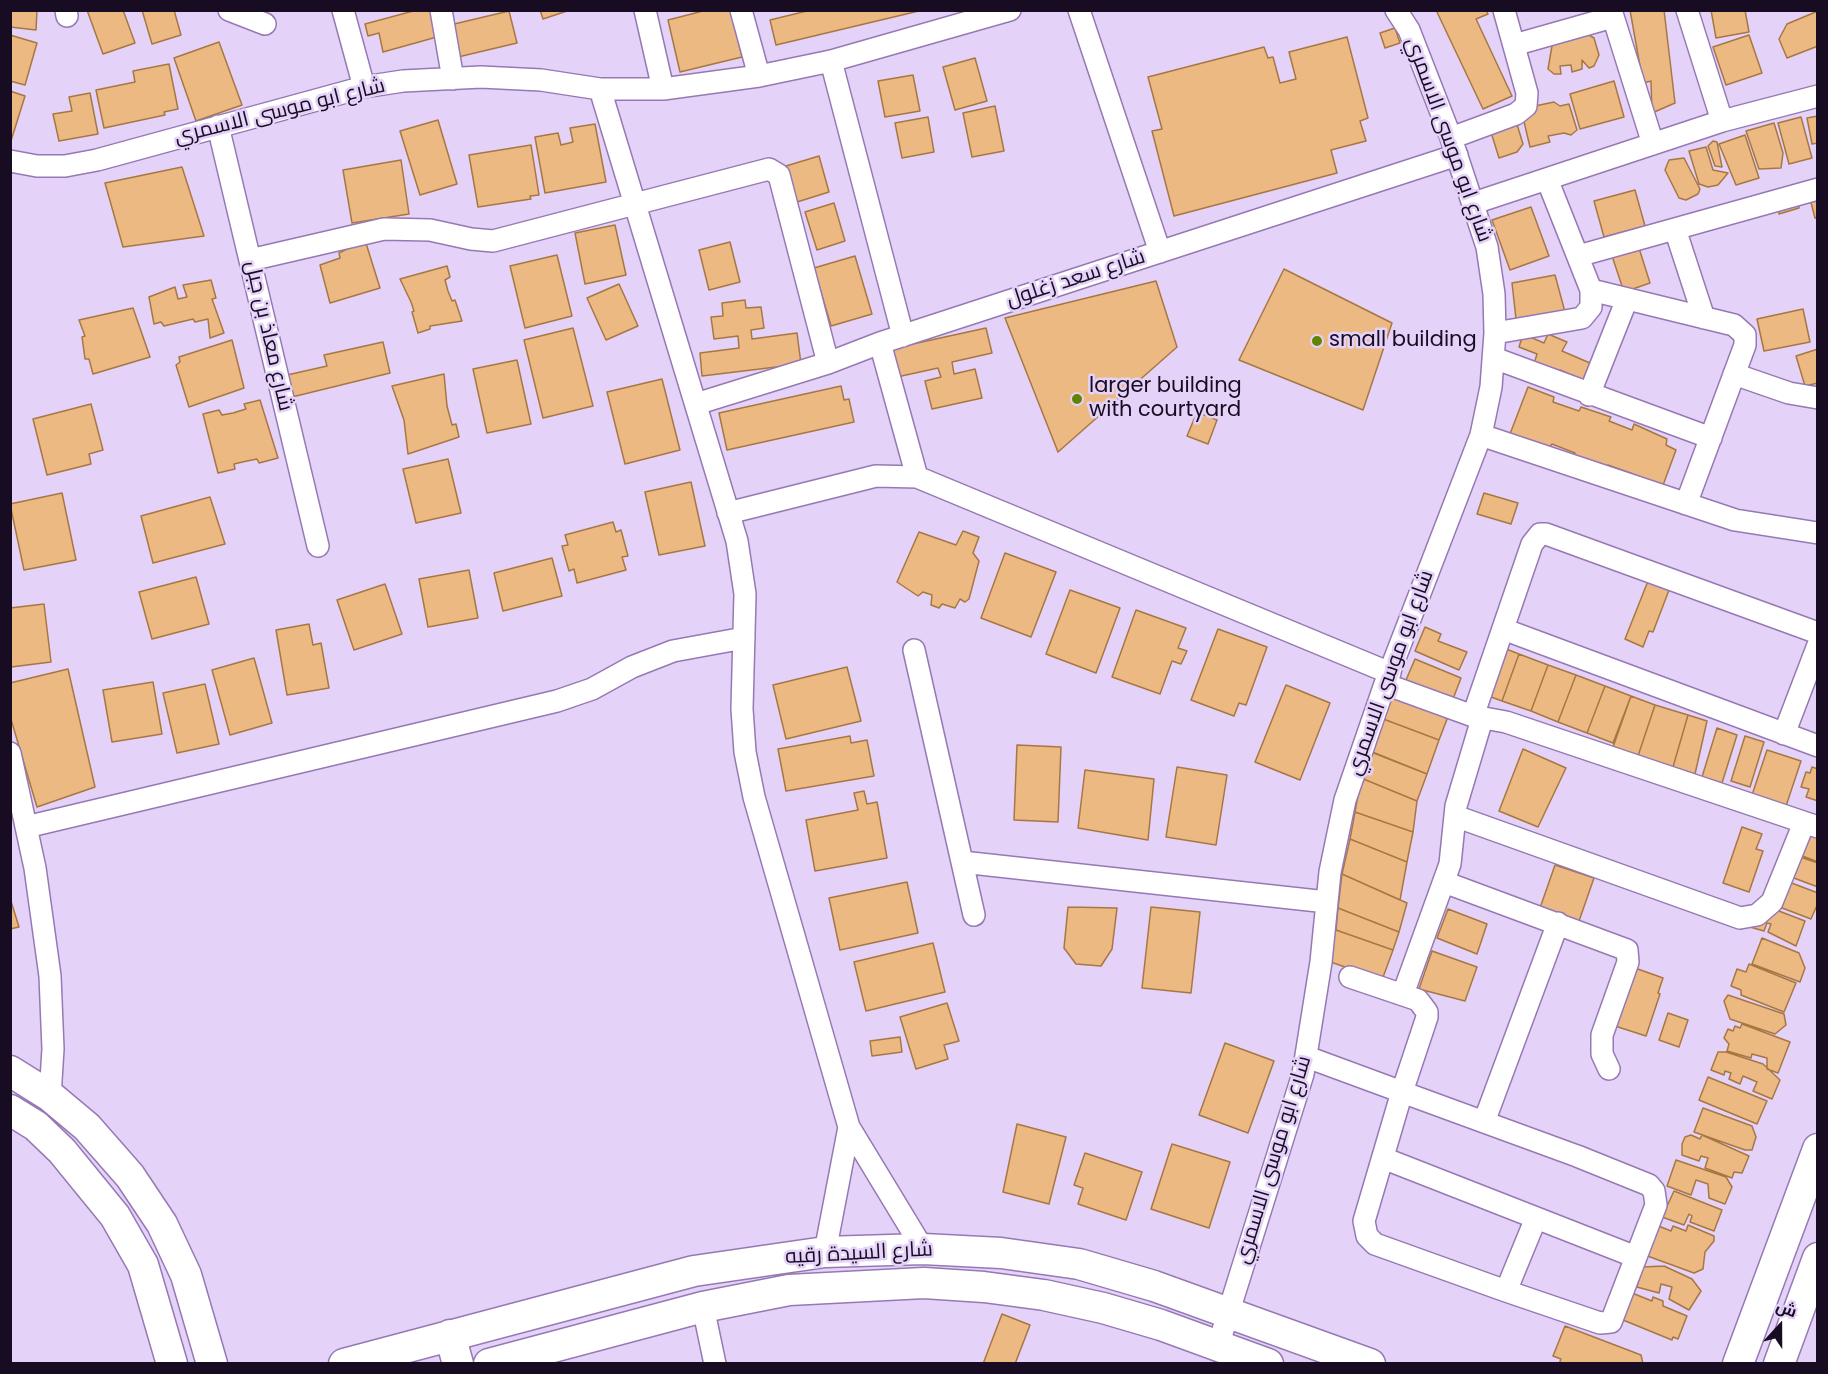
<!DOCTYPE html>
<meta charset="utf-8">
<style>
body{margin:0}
#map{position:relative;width:1828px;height:1374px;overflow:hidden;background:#e4d2f8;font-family:Poppins,Cairo,sans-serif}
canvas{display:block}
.frame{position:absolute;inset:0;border:12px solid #180c22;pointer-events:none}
.north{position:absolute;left:1750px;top:1296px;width:60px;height:60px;-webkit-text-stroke:4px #e4d2f8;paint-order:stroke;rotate:21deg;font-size:16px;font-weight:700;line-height:24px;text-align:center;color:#180c22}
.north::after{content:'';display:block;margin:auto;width:21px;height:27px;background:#180c22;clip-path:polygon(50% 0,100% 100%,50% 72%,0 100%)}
</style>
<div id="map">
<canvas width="1828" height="1374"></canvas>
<div class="frame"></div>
<div class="north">ش</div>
</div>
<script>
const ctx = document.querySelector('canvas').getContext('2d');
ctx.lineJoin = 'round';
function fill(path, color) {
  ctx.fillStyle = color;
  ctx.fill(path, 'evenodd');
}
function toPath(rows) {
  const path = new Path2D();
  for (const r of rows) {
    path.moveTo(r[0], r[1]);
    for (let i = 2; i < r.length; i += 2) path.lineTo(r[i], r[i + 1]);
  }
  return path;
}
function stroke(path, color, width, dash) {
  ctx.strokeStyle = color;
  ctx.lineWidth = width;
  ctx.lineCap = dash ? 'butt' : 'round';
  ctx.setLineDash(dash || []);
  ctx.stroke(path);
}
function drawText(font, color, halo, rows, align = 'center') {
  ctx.font = font + ' Poppins,Cairo,sans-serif';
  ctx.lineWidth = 5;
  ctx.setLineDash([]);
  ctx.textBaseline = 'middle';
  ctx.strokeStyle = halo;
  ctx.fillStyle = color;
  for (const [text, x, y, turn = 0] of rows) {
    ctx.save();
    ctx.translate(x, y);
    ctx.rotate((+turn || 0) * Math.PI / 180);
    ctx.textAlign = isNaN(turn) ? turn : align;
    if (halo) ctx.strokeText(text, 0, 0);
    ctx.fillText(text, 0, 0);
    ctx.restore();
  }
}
const building = toPath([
 [10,10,37,10,36,30,10,27,10,10],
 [87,10,123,10,135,43,103,54,87,10],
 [142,10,174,10,181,35,152,44,142,10],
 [417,10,437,10,444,35,383,52,379,33,368,36,365,24,417,10],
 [540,10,570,10,543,19,540,10],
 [707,10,731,10,742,57,680,72,668,20,707,10],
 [811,10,923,10,776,45,770,20,811,10],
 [1436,10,1486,10,1488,14,1476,19,1512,96,1483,109,1436,10],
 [1630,10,1664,10,1675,103,1652,113,1651,81,1643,83,1630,10],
 [1711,10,1745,10,1749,32,1716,38,1711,10],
 [509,11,517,43,458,57,450,25,509,11],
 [1818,11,1818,46,1787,58,1779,39,1787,24,1818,11],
 [1395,28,1400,43,1385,48,1380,33,1395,28],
 [1584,32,1594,38,1599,55,1594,66,1589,68,1582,60,1582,69,1572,72,1571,65,1560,66,1561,74,1554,74,1548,69,1553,40,1584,32],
 [10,35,37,43,25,85,10,81,10,35],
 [1749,35,1762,73,1726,85,1713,47,1749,35],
 [1347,37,1368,118,1360,121,1366,141,1331,150,1337,173,1174,216,1152,131,1162,129,1148,77,1264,47,1268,58,1273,57,1280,83,1296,79,1289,52,1347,37],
 [219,42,242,105,196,121,174,58,219,42],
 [975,58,987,101,955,110,943,67,975,58],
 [169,64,178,109,164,112,165,115,104,128,96,90,135,82,133,71,169,64],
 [913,75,920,111,885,117,878,81,913,75],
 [1614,81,1624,117,1580,129,1570,94,1614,81],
 [10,91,25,96,10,144,10,91],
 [90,93,98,134,59,141,53,114,72,111,69,97,90,93],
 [1554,102,1560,106,1569,104,1577,130,1571,135,1564,133,1548,136,1550,142,1530,147,1521,109,1554,102],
 [995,106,1004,151,972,157,963,113,995,106],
 [1512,108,1523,144,1517,152,1499,158,1486,116,1512,108],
 [1818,116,1818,143,1812,144,1807,118,1818,116],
 [928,117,934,152,902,158,895,123,928,117],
 [1801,117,1812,158,1789,164,1778,123,1801,117],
 [438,120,457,184,420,195,400,131,438,120],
 [1774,123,1783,153,1781,168,1759,169,1746,131,1774,123],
 [595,124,606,182,545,193,535,137,558,133,561,145,573,142,570,128,595,124],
 [1745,135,1759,178,1736,185,1719,144,1745,135],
 [1713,141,1717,142,1722,167,1715,166,1708,146,1713,141],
 [531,145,539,195,530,196,531,199,478,207,469,155,531,145],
 [1706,147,1713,170,1728,173,1718,185,1708,187,1699,184,1689,151,1706,147],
 [819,156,829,192,797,202,786,166,819,156],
 [1684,158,1700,189,1698,194,1686,200,1679,198,1665,170,1669,160,1684,158],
 [401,160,409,214,352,223,343,170,401,160],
 [182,167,204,236,123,247,105,183,182,167],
 [1818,188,1818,218,1815,218,1808,191,1818,188],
 [1635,190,1645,226,1604,237,1594,201,1635,190],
 [1799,200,1799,208,1779,214,1779,203,1799,200],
 [834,203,845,241,817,250,805,212,834,203],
 [1531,207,1549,256,1510,270,1492,220,1531,207],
 [615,225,626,275,585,284,575,233,615,225],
 [365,240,380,288,330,303,320,265,340,258,339,253,365,240],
 [730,242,740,282,709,290,699,250,730,242],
 [1639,248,1650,283,1624,292,1612,256,1639,248],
 [557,255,572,316,525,328,510,266,557,255],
 [855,256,872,314,831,326,814,268,855,256],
 [447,266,450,277,445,280,448,291,452,301,455,300,462,321,430,326,430,329,418,333,412,312,414,311,411,302,400,279,447,266],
 [1284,269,1392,323,1363,410,1239,360,1284,269],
 [1555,275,1565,312,1516,319,1512,283,1555,275],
 [211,280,216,298,212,299,224,333,210,338,208,319,195,322,193,319,164,326,161,322,154,324,149,297,175,287,178,299,187,297,183,285,211,280],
 [1156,281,1177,347,1058,452,1005,318,1156,281],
 [619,284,638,326,606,340,587,298,619,284],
 [745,300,746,308,761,307,764,328,751,330,752,339,797,333,801,364,702,376,700,353,739,348,738,336,714,339,711,317,723,316,722,303,745,300],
 [133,308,150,357,93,374,89,359,85,359,82,337,85,336,79,320,133,308],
 [1803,309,1810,342,1764,351,1757,319,1803,309],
 [573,328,593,406,543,418,524,340,573,328],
 [986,328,992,353,952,362,954,374,975,369,982,398,932,409,925,381,941,377,938,368,897,377,890,349,986,328],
 [1523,334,1544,343,1548,334,1567,342,1562,351,1590,363,1583,380,1560,370,1558,376,1533,367,1537,354,1519,347,1523,334],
 [232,340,244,388,189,407,176,365,180,362,179,357,232,340],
 [383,342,390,373,292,397,287,375,327,366,324,355,383,342],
 [1818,349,1818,383,1805,386,1796,356,1818,349],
 [517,360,531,424,487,433,473,369,517,360],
 [444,374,447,406,452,425,456,424,459,437,408,454,404,420,392,386,444,374],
 [662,379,680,450,625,464,607,392,662,379],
 [841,386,844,400,849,399,854,422,727,450,719,413,841,386],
 [1528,387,1554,397,1553,402,1579,411,1581,407,1611,417,1609,421,1632,430,1634,424,1667,439,1666,445,1676,450,1662,488,1632,479,1633,474,1608,465,1606,470,1573,458,1575,453,1552,444,1548,449,1510,434,1528,387],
 [260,400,278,458,259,463,257,459,247,461,234,464,235,469,218,473,203,414,219,410,222,415,233,413,246,409,244,404,260,400],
 [91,404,103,450,89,454,91,464,47,475,33,419,91,404],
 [1197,412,1217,420,1208,444,1187,436,1197,412],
 [448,459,461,513,416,523,403,469,448,459],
 [691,482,705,546,659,555,645,492,691,482],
 [62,493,76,560,24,570,10,504,62,493],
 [1484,493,1518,503,1511,524,1477,514,1484,493],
 [210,497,225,544,153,563,141,516,210,497],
 [613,522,616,532,621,530,628,556,622,557,626,570,577,583,574,569,569,571,562,546,568,545,565,535,613,522],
 [963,531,979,537,973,553,979,561,969,599,965,602,960,599,955,608,942,604,939,608,931,605,932,595,923,592,918,596,897,582,919,532,956,545,963,531],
 [1005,553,1056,572,1031,637,981,618,1005,553],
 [552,558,562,596,503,611,494,573,552,558],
 [469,570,478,618,428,627,419,579,469,570],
 [196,577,209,624,152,639,139,592,196,577],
 [1648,581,1669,590,1653,632,1649,631,1643,647,1625,639,1648,581],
 [385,584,402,634,354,650,337,600,385,584],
 [1070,590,1120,608,1096,673,1046,654,1070,590],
 [44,604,51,662,11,667,10,608,44,604],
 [1136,610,1186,628,1178,648,1187,651,1181,664,1172,661,1160,694,1112,677,1136,610],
 [309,624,313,645,321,643,329,688,287,695,276,630,309,624],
 [1425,627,1441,634,1438,641,1467,652,1459,670,1415,651,1425,627],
 [1218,629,1267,647,1246,705,1239,703,1234,716,1191,700,1218,629],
 [1501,647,1519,654,1502,701,1483,694,1501,647],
 [1519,654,1548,665,1531,711,1502,701,1519,654],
 [254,658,272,723,230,735,212,670,254,658],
 [1415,659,1461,678,1453,699,1406,680,1415,659],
 [1548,665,1576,675,1558,722,1531,711,1548,665],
 [847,667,861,721,786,739,773,685,847,667],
 [68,669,95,787,37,807,10,716,10,683,68,669],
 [1576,675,1605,686,1587,733,1558,722,1576,675],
 [153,682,162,734,112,742,103,690,153,682],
 [205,684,219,744,177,753,163,693,205,684],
 [1286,685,1330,703,1300,780,1255,762,1286,685],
 [1605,686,1631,696,1613,743,1587,733,1605,686],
 [1389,689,1449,714,1439,740,1378,717,1389,689],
 [1631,696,1655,705,1638,756,1613,747,1631,696],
 [1655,705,1688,715,1673,767,1638,756,1655,705],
 [1688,715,1707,721,1695,774,1673,767,1688,715],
 [1378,717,1439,740,1427,774,1365,749,1378,717],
 [1717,728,1737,735,1722,783,1702,777,1717,728],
 [850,736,851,743,867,740,874,776,786,791,778,749,850,736],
 [1745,736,1764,742,1750,787,1731,781,1745,736],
 [1017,745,1061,747,1058,822,1014,820,1017,745],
 [1523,749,1566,768,1538,827,1499,811,1523,749],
 [1767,750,1801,761,1786,806,1752,795,1767,750],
 [1371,752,1427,774,1417,801,1361,778,1371,752],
 [1177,767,1227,775,1216,845,1166,837,1177,767],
 [1812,767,1818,769,1818,801,1806,797,1809,789,1801,787,1806,772,1810,773,1812,767],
 [1085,770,1154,779,1148,840,1078,828,1085,770],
 [1361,778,1417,801,1413,832,1355,812,1361,778],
 [864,791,867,804,877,802,887,858,815,871,806,820,858,810,854,793,864,791],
 [1355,812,1413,832,1407,862,1350,839,1355,812],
 [1796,814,1818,823,1818,862,1782,848,1796,814],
 [1742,827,1762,834,1756,849,1763,851,1749,892,1723,883,1742,827],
 [1350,839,1407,862,1400,900,1342,874,1350,839],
 [1782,851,1818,863,1818,887,1775,871,1782,851],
 [1555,865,1594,878,1579,921,1540,908,1555,865],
 [1342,874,1407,903,1399,932,1338,908,1342,874],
 [1773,876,1818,893,1818,903,1811,919,1764,901,1773,876],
 [907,882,918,933,840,950,829,898,907,882],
 [10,898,19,927,10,929,10,898],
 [1068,907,1117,908,1112,949,1101,966,1076,964,1064,948,1068,907],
 [1151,907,1200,912,1191,993,1142,988,1151,907],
 [1338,908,1399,932,1393,950,1336,930,1338,908],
 [1771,908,1805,921,1796,946,1768,932,1771,924,1767,923,1764,931,1750,927,1771,908],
 [1448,909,1487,924,1477,954,1437,938,1448,909],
 [1336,930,1393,950,1382,980,1325,960,1336,930],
 [1762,938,1799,953,1805,968,1800,982,1752,964,1762,938],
 [933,943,945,992,866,1011,854,962,933,943],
 [1432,951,1477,967,1465,1001,1419,989,1432,951],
 [1749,964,1796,983,1784,1012,1741,995,1741,990,1731,986,1737,969,1746,972,1749,964],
 [1635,968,1663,978,1658,993,1660,994,1646,1036,1615,1026,1635,968],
 [1728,995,1784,1014,1786,1025,1775,1034,1730,1019,1724,1001,1728,995],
 [947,1003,959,1041,944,1045,948,1059,916,1069,900,1017,947,1003],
 [1668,1013,1688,1020,1679,1047,1659,1040,1668,1013],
 [1742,1024,1790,1042,1778,1073,1767,1069,1767,1058,1752,1054,1751,1058,1727,1051,1729,1044,1724,1038,1728,1029,1733,1031,1735,1026,1740,1028,1742,1024],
 [900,1037,902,1052,872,1056,870,1041,900,1037],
 [1225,1043,1274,1061,1248,1133,1199,1115,1225,1043],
 [1718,1052,1726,1052,1763,1064,1780,1080,1772,1099,1753,1091,1757,1082,1743,1076,1740,1084,1729,1079,1731,1073,1725,1071,1724,1075,1711,1070,1718,1052],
 [1708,1077,1767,1101,1757,1124,1699,1100,1708,1077],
 [1703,1108,1752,1126,1756,1137,1752,1150,1745,1150,1694,1132,1703,1108],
 [1017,1124,1066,1137,1049,1204,1003,1192,1017,1124],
 [1691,1135,1700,1139,1702,1135,1749,1156,1742,1173,1734,1172,1732,1178,1705,1168,1708,1158,1701,1156,1699,1161,1682,1155,1682,1144,1685,1137,1691,1135],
 [1172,1144,1230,1162,1209,1228,1151,1209,1172,1144],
 [1085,1153,1142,1172,1126,1220,1078,1204,1083,1188,1074,1185,1085,1153],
 [1676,1160,1726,1177,1732,1187,1725,1204,1709,1198,1708,1184,1696,1180,1691,1195,1667,1186,1676,1160],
 [1674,1191,1722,1210,1714,1231,1690,1222,1692,1216,1689,1214,1684,1225,1662,1217,1674,1191],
 [1656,1225,1671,1231,1673,1226,1686,1231,1688,1225,1714,1236,1714,1241,1705,1252,1703,1269,1694,1273,1642,1254,1656,1225],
 [1664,1266,1692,1279,1701,1291,1689,1310,1669,1299,1672,1287,1661,1284,1659,1293,1637,1287,1642,1267,1664,1266],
 [1632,1293,1652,1301,1653,1297,1663,1301,1663,1306,1687,1316,1678,1339,1673,1337,1672,1340,1623,1320,1632,1293],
 [1002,1314,1030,1325,1015,1364,983,1364,1002,1314],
 [1565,1326,1641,1355,1643,1364,1559,1364,1561,1359,1553,1356,1565,1326]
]);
fill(building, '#edb983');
stroke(building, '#a77743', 1.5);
const street = toPath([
 [66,10,67,16],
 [229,10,265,24],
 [343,10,364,87],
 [441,10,453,79],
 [645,10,663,89],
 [741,10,759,76],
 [1079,10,1160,252],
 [1611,10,1653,144],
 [1687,10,1722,121],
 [1514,45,1613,17],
 [831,61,903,336],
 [600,89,737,541,745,594,742,709,745,752,754,797,849,1127,923,1249],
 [218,126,318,546],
 [1451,138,1516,114,1526,106,1527,93,1504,10],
 [10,161,37,166,65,166,97,160,364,87,403,81,481,77,541,80,600,89,663,89,759,76,831,61,1010,10],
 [1474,203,1722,121,1818,96],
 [1675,229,1704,318],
 [1578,256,1818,189],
 [250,260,384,229,430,230,471,239,493,241,769,169,779,175,828,363],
 [1591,290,1734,325,1745,335,1745,345,1686,504],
 [1495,333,1582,318,1591,307,1591,290,1547,179],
 [880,343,917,477],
 [1494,358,1711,438],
 [1734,374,1789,393,1818,398],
 [1589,395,1627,299],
 [696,404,828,363,880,343,1457,155],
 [1481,435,1735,520,1818,533],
 [728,513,876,476,917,477,1390,673],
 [1503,629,1818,746],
 [914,650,974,915],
 [1385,684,1473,716,1506,722,1818,827],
 [1473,716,1532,544,1540,534,1546,534,1818,633],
 [1784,734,1818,645],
 [10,753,35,868,50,976,53,1049,50,1096],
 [1455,816,1740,918,1757,915,1772,902,1804,823],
 [26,827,557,701,592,689,632,667,673,651,744,638],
 [962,862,1327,902],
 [1444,882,1627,950,1628,962,1602,1035,1602,1054,1609,1069],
 [1403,994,1450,864,1456,806,1482,719],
 [1307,1057,1402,1092,1484,1122,1577,1156,1649,1185,1654,1191,1656,1205,1611,1322,1600,1323,1506,1291,1375,1244,1367,1236,1364,1221,1402,1092,1427,1017,1427,1012,1418,1000,1350,977],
 [1484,1122,1558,923],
 [1383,1158,1636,1257],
 [825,1252,849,1127],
 [1506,1291,1536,1218],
 [703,1307,715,1364],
 [1218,1346,1303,1074,1321,962,1330,872,1345,800,1385,684,1481,435,1491,387,1495,333,1494,294,1487,247,1451,138,1409,30,1396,10]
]);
const secondary = toPath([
 [10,1071,50,1096,87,1127,130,1176,162,1224,186,1275,212,1364],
 [10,1110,36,1126,62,1151,115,1216,143,1265,172,1364],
 [450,1335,458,1364],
 [344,1364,694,1271,825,1252,923,1249,1001,1253,1079,1264,1154,1286,1370,1364],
 [489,1364,703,1307,789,1290,924,1283,984,1287,1044,1295,1103,1308,1161,1325,1268,1364],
 [1738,1364,1818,1149],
 [1779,1364,1818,1258]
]);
stroke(street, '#9679b4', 24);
stroke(secondary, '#9679b4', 33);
stroke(street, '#fff', 21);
stroke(secondary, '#fff', 30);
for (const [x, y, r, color] of [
 [1317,341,6,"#608404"],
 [1077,399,6,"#608404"]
]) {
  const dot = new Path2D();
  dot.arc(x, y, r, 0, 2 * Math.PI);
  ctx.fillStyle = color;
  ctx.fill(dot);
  stroke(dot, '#e4d2f8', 2);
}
drawText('21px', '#180c22', '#e4d2f8', [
 ["شارع ابو موسى الاسمري",280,112,-14],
 ["شارع ابو موسى الاسمري",1448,140,70],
 ["شارع سعد زغلول",1076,279,-18],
 ["شارع معاذ بن جبل",268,336,77],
 ["شارع ابو موسى الاسمري",1391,673,-70],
 ["شارع ابو موسى الاسمري",1274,1160,-73],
 ["شارع السيدة رقيه",859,1254,-3]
]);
drawText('21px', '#180c22', '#e4d2f8', [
 ["small building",1329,341],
 ["larger building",1089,387],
 ["with courtyard",1089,411]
], 'left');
</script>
